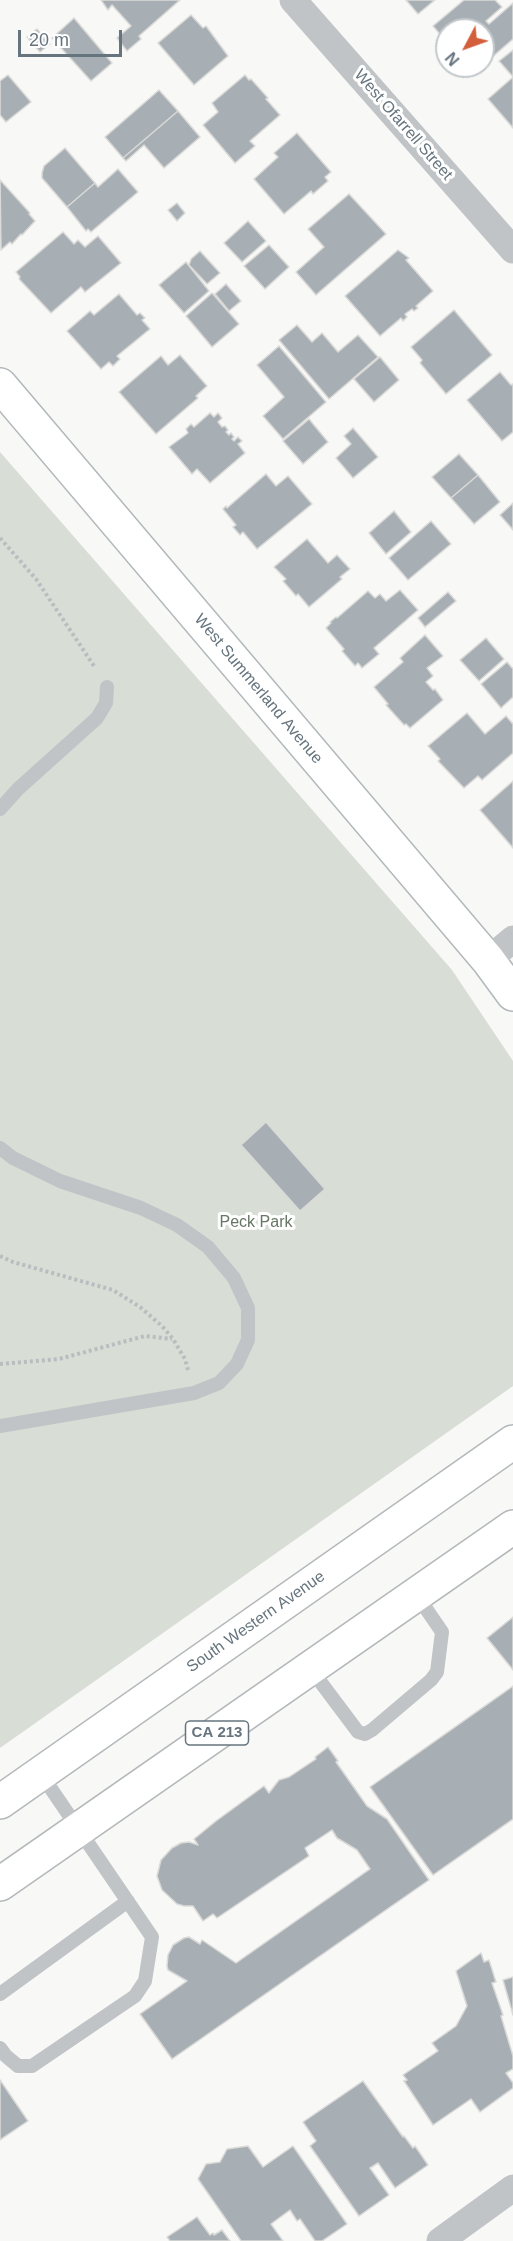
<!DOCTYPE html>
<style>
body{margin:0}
#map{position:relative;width:513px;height:2241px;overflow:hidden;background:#f8f8f6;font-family:Arial,sans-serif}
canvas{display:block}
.north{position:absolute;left:435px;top:18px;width:60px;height:60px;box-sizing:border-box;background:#fff;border:2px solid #c2c7cb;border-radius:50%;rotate:229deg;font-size:16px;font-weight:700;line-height:24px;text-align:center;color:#66747e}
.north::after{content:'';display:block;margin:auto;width:21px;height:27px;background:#d35e3b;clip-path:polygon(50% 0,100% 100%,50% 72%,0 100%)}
.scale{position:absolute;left:18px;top:30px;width:104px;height:27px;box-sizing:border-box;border:3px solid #66747e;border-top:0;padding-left:8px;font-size:18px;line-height:21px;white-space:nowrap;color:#66747e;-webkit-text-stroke:4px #fff;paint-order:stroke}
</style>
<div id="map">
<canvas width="513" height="2241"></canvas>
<div class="north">N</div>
<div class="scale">20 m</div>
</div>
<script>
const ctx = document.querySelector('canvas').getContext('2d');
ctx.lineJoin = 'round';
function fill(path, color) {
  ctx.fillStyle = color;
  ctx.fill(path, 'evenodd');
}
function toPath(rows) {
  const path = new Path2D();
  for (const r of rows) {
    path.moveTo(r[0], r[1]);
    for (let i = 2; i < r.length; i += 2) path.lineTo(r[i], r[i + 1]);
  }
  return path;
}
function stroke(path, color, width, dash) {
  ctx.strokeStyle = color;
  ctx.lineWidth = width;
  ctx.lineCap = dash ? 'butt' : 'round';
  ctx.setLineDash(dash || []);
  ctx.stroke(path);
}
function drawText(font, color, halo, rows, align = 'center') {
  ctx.font = font + ' Arial,sans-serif';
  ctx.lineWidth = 6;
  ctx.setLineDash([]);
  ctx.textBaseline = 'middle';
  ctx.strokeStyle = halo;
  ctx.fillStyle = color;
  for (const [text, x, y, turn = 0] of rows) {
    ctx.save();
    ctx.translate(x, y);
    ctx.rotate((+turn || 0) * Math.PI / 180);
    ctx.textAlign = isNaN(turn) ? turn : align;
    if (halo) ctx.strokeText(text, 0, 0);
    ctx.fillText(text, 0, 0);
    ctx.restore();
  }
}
fill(toPath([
 [0,452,452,970,513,1061,513,1386,0,1748]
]), '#d8ddd6');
const building = toPath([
 [101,0,180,0,139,36,141,39,127,51,117,38,131,26,112,5,108,10,101,0],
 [406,0,435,0,418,14,406,0],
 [464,0,495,0,502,7,486,21,489,24,513,3,513,39,490,59,485,54,483,55,483,30,447,30,447,46,443,42,445,40,433,26,464,0],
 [191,15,203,28,206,26,228,56,194,85,158,43,191,15],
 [74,18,112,63,91,81,52,38,74,18],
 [37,29,50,44,40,52,27,37,37,29],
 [513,50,513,128,488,99,513,77,499,61,513,50],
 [8,75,31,102,6,122,0,115,0,81,8,75],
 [245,75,249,80,251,79,268,98,266,99,280,115,250,141,255,146,235,163,203,125,218,112,212,103,245,75],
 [159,90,178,111,123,158,105,137,159,90],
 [178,111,200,137,164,168,144,145,126,161,123,158,178,111],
 [297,133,331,172,325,177,328,181,313,194,311,191,284,214,254,179,278,157,274,153,297,133],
 [65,148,95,183,67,207,42,178,42,173,44,166,65,148],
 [118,169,138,192,91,232,88,229,86,231,67,207,95,183,98,187,118,169],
 [0,180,30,213,29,214,35,221,22,235,21,234,12,244,10,242,1,250,0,180],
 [349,194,386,234,316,295,296,272,324,247,308,229,349,194],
 [177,203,185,213,177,221,168,210,177,203],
 [248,221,266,241,242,262,224,243,248,221],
 [63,232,74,244,78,240,85,247,98,236,121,263,85,292,81,287,51,313,19,279,20,277,16,272,63,232],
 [269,245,289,267,265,289,244,266,269,245],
 [398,250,409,258,406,260,433,291,416,306,418,308,414,311,412,309,405,314,407,317,403,321,401,318,380,336,345,296,398,250],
 [200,251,220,273,207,284,189,265,191,259,200,251],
 [186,262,209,291,184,313,159,285,186,262],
 [226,284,241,301,229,311,215,294,226,284],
 [212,293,239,324,212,347,186,316,212,293],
 [119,294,137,315,140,313,145,318,142,320,150,329,117,356,120,359,113,366,109,362,101,369,67,331,90,311,94,315,119,294],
 [454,310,492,355,446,394,420,363,422,360,411,347,454,310],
 [297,325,312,342,322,333,338,352,358,335,378,357,329,399,279,340,297,325],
 [279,346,326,402,283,439,263,416,284,397,257,365,279,346],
 [180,355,207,386,196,396,198,398,156,434,119,392,161,356,168,365,180,355],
 [380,357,399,380,374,402,354,379,380,357],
 [500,372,511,385,513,384,513,432,502,441,467,400,500,372],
 [210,413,214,417,218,413,222,418,218,422,222,427,225,426,228,430,226,432,229,435,231,433,234,437,232,439,234,441,238,437,242,441,238,444,245,453,210,483,197,469,192,474,169,447,188,433,186,429,191,424,194,427,210,413],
 [309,419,328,442,303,464,283,441,309,419],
 [353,428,378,457,353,478,336,458,351,444,344,436,353,428],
 [459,454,478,475,451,498,432,477,459,454],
 [266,474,276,486,288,476,312,504,257,549,243,532,240,535,233,527,236,525,223,509,226,506,227,508,266,474],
 [478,475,500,502,474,524,451,498,478,475],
 [513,503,513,530,500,515,513,503],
 [394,511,411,532,386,554,369,533,394,511],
 [431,521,451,544,408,580,389,558,431,521],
 [307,539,328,563,337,555,350,569,340,577,342,579,309,607,298,594,296,596,283,581,286,579,274,567,307,539],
 [400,590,418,610,374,648,379,654,362,668,358,663,355,666,342,651,344,649,326,628,331,623,330,622,336,617,337,618,368,591,375,598,380,594,386,601,400,590],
 [448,592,456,601,425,627,418,618,448,592],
 [425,635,443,656,427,668,433,676,426,682,433,690,435,689,443,700,410,728,406,724,404,725,386,705,388,704,374,687,403,662,400,658,425,635],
 [486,638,504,659,479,681,460,660,486,638],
 [507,662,513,669,513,697,501,708,481,684,507,662],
 [467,713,485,734,506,716,513,724,513,753,482,780,478,776,464,788,438,761,440,759,428,746,467,713],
 [513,781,513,848,480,810,513,781],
 [266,1122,325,1189,300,1211,241,1145,266,1122],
 [513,1617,513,1670,487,1638,513,1617],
 [513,1686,513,1819,433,1875,370,1787,513,1686],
 [328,1747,338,1761,336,1762,367,1806,387,1819,429,1880,172,2059,140,2014,187,1981,168,1970,167,1966,168,1955,173,1945,184,1938,189,1937,200,1944,202,1940,236,1963,370,1869,357,1850,337,1838,332,1830,305,1848,309,1856,217,1918,213,1914,203,1921,193,1906,184,1906,177,1904,162,1890,157,1876,161,1860,172,1848,181,1843,189,1842,198,1845,194,1839,216,1821,264,1786,269,1793,279,1780,289,1777,316,1759,315,1757,328,1747],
 [481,1953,484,1962,489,1960,496,1982,492,1983,503,2015,501,2016,513,2056,513,2069,506,2073,513,2083,513,2088,480,2112,471,2099,433,2125,404,2081,407,2080,403,2075,438,2051,432,2043,456,2026,467,2006,456,1971,481,1953],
 [513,1977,513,2015,503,1980,513,1977],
 [0,2080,28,2121,0,2140,0,2080],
 [363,2081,403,2137,404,2136,413,2148,415,2146,428,2165,395,2188,378,2163,370,2168,389,2195,359,2216,310,2146,316,2141,303,2122,363,2081],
 [248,2146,263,2167,293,2146,347,2224,322,2241,315,2241,300,2219,297,2221,290,2210,271,2224,283,2241,241,2241,198,2179,206,2164,220,2162,227,2149,248,2146],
 [197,2217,210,2235,213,2233,214,2235,222,2230,230,2241,170,2241,167,2237,197,2217]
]);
fill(building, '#a8afb4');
stroke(building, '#dadad8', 1.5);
const secondary = toPath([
 [0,385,488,960,513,994]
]);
const primary = toPath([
 [0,1802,513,1442],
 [0,1884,513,1527]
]);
stroke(secondary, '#b2b8bc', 36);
stroke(primary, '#b4b8bb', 36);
stroke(toPath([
 [0,538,36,579,94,666],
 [0,1256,13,1262,113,1290,140,1307,162,1326,173,1339,185,1359,188,1370],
 [0,1364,59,1359,145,1336,172,1339]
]), '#babdbf', 4, [3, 3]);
stroke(toPath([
 [0,809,18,789,97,718,106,703,107,687],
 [0,1148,13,1158,60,1181,141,1208,177,1225,208,1247,234,1278,248,1308,248,1340,237,1364,219,1383,194,1393,0,1426],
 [310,1668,358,1732,365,1734,372,1730,431,1680,437,1672,442,1632,416,1594],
 [0,1994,128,1901],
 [0,2048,6,2056,18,2066,32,2066,135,1996,145,1981,152,1937,41,1774]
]), '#c0c4c7', 14);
stroke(toPath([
 [293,0,513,250],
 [488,960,513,939],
 [440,2241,513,2188]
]), '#c0c4c7', 27);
stroke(secondary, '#fff', 33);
stroke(primary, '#fff', 33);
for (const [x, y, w] of [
 [217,1733,63]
]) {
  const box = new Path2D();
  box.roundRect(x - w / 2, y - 12, w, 24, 4.5);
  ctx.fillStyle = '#fff';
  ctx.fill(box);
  stroke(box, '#66747e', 1.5);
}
drawText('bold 15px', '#66747e', null, [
 ["CA 213",217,1733]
]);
drawText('16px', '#66747e', '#fff', [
 ["West Ofarrell Street",403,125,49],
 ["West Summerland Avenue",258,689,50],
 ["South Western Avenue",256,1622,-35]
]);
drawText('16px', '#677764', '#fff', [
 ["Peck Park",256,1223]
]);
</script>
